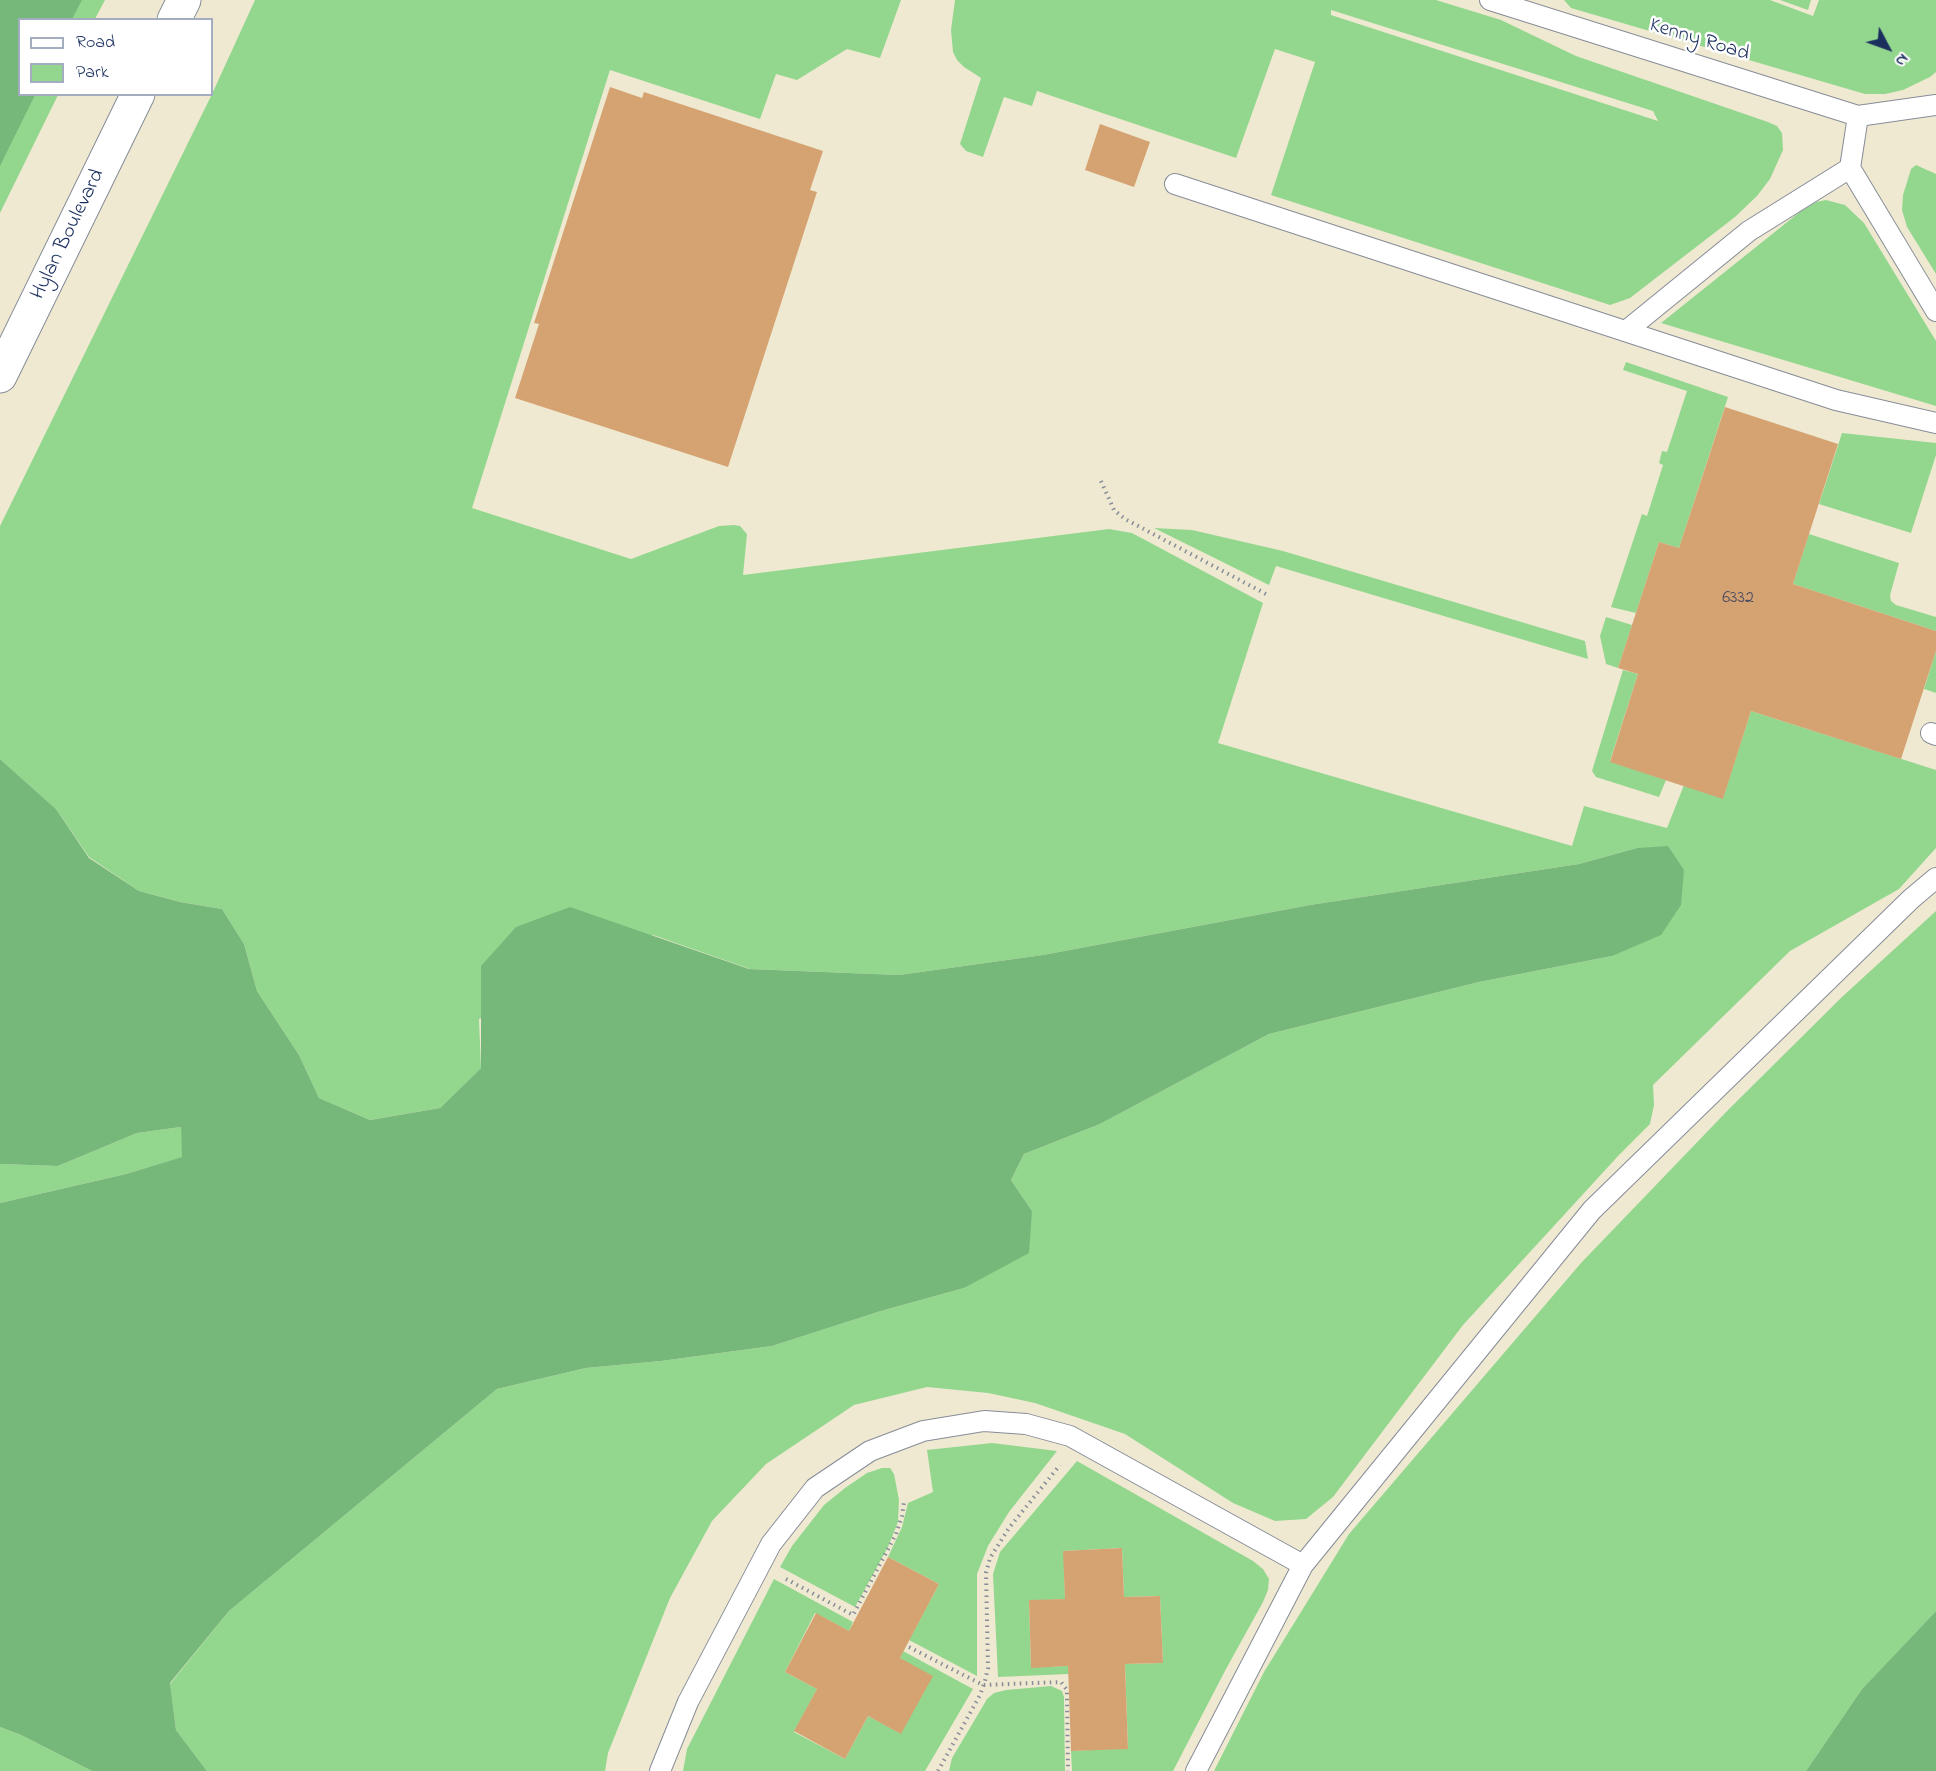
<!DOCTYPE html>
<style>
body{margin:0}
#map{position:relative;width:1936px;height:1771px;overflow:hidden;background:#f0e9d1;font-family:"Indie Flower",sans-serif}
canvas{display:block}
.legend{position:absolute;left:18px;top:18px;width:195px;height:78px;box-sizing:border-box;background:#fff;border:2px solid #a4acbf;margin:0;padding:8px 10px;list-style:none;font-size:18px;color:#1b2f5e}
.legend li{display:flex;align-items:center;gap:12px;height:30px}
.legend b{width:30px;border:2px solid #a4acbf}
.north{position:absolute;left:1858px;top:18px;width:60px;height:60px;-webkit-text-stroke:4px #fff;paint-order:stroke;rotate:131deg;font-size:16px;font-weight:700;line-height:24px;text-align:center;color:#1b2f5e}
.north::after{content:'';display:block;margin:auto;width:21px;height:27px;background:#1b2f5e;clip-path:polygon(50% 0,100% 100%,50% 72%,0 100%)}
</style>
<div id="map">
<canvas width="1936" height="1771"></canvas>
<ul class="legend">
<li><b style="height:8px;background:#fff"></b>Road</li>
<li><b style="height:16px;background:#93d78f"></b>Park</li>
</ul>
<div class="north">N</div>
</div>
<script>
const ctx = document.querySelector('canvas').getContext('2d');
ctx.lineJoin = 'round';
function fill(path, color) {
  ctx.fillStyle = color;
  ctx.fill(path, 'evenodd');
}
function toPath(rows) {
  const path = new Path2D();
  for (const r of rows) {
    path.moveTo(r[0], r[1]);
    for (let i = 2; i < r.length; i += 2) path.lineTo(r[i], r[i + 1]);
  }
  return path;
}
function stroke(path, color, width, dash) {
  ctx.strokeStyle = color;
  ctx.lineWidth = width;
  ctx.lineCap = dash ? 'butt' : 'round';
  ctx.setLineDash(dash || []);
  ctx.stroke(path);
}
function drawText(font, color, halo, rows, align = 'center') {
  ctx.font = font + ' "Indie Flower",sans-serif';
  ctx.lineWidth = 5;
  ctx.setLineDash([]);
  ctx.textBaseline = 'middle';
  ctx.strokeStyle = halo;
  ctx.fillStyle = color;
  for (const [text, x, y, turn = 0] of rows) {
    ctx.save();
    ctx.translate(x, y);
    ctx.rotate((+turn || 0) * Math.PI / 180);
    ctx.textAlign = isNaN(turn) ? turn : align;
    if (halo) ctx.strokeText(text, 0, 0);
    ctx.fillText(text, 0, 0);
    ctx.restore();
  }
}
fill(toPath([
 [0,0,105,0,95,19,20,20,20,94,58,95,0,213],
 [255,0,901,0,880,58,847,49,797,80,776,74,760,119,610,70,472,508,631,559,719,526,734,525,740,526,747,534,743,575,1109,529,1132,533,1263,603,1218,743,1572,846,1584,806,1667,828,1684,785,1723,798,1751,711,1936,770,1936,848,1899,889,1790,951,1653,1085,1654,1105,1650,1124,1619,1155,1463,1325,1333,1497,1306,1519,1275,1521,1233,1503,1125,1434,1035,1403,988,1393,927,1387,854,1405,766,1464,712,1521,670,1598,608,1753,605,1771,207,1771,176,1730,170,1684,229,1611,497,1389,586,1368,661,1361,772,1346,881,1311,964,1288,1032,1211,1011,1180,1024,1154,1100,1124,1269,1034,1479,982,1612,956,1637,848,1579,864,1310,905,1043,955,899,975,750,969,653,935,479,1019,481,1068,440,1108,370,1120,319,1098,299,1055,257,991,244,944,222,909,180,902,139,891,89,857,56,809,0,759,0,526,212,94],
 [955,0,1436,0,1501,20,1576,56,1768,122,1777,126,1782,133,1783,150,1770,179,1757,196,1735,217,1630,298,1610,305,1271,195,1315,62,1275,49,1236,158,1037,91,1032,106,1004,97,983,157,966,151,960,144,981,78,964,67,957,60,953,52,951,30],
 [1331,10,1653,111,1658,121,1331,15],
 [1564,0,1770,0,1813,16,1819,0,1936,0,1936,72,1930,77,1903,90,1885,94,1865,94,1571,8],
 [1780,0,1811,0,1808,10],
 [1916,165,1936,174,1936,274,1907,227,1902,210,1903,195,1911,169],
 [1826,200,1845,205,1864,223,1936,341,1936,406,1661,323,1801,211,1816,202],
 [1626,362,1728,397,1679,548,1659,542,1636,613,1611,607,1642,514,1647,516,1663,465,1659,463,1662,451,1667,452,1687,391,1623,370],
 [1842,433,1936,443,1936,455,1911,533,1819,504],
 [1154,528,1192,530,1283,551,1585,641,1588,659,1276,566,1269,585],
 [1809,534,1899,563,1890,595,1891,601,1896,605,1936,617,1936,631,1793,584],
 [1606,617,1632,625,1618,668,1606,664,1600,636],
 [1936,651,1936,693,1924,689],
 [1623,670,1638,674,1610,761,1666,780,1659,797,1596,777,1592,771],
 [1936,911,1936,1611,1862,1689,1806,1771,1214,1771,1264,1672,1349,1534,1581,1263,1729,1109,1843,996],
 [181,1127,183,1157,126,1174,0,1203,0,1164,58,1166,137,1133],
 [992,1443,1057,1451,1009,1512,988,1546,977,1574,977,1676,909,1640,939,1584,888,1557,902,1527,908,1503,933,1492,927,1450],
 [1077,1461,1253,1561,1263,1569,1269,1579,1268,1590,1263,1602,1226,1669,1173,1771,1072,1771,1071,1751,1128,1748,1125,1664,1163,1663,1160,1596,1124,1597,1122,1548,1064,1551,1065,1599,1029,1601,1031,1667,1068,1666,1069,1674,998,1677,993,1574,1000,1552],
 [882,1468,890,1468,894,1474,899,1500,898,1522,888,1547,855,1607,780,1567,792,1546,824,1505,845,1488,867,1473],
 [774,1579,853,1622,849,1631,815,1613,785,1672,817,1689,794,1732,845,1759,868,1716,900,1733,900,1658,903,1651,973,1689,925,1771,683,1771,687,1749],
 [1051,1686,1062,1691,1064,1697,1065,1771,949,1771,952,1758,980,1711,987,1699,994,1693,1006,1690],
 [0,1727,21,1735,92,1771,0,1771]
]), '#93d78f');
fill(toPath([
 [0,0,82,0,72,19,20,20,20,94,35,95,0,166],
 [0,759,56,809,89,858,139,891,180,902,222,909,244,944,257,991,299,1055,319,1098,370,1120,440,1108,481,1068,481,966,516,927,570,907,749,969,899,975,1043,955,1310,905,1579,864,1637,848,1668,846,1684,870,1681,905,1661,935,1612,956,1479,982,1269,1034,1100,1124,1024,1154,1011,1180,1032,1211,1029,1253,964,1288,881,1311,772,1346,661,1361,586,1368,497,1389,229,1611,170,1683,176,1730,207,1771,92,1771,21,1735,0,1727,0,1203,126,1174,182,1157,181,1127,137,1133,58,1166,0,1164],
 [1936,1611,1936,1771,1806,1771,1862,1689]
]), '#76b87a');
fill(toPath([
 [610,87,642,98,644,92,823,151,810,190,817,192,728,467,515,398,539,324,534,323],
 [1100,124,1150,142,1134,187,1085,170],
 [1725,407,1838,444,1793,584,1936,631,1936,651,1901,759,1751,711,1723,799,1610,762,1638,674,1618,668,1632,625,1659,542,1679,548],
 [1122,1548,1124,1597,1160,1596,1163,1663,1125,1664,1128,1749,1071,1751,1068,1666,1031,1668,1029,1600,1065,1599,1063,1551],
 [888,1557,939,1584,900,1658,933,1676,901,1734,868,1716,845,1759,794,1731,817,1689,785,1672,816,1613,849,1631]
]), '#d5a372');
const lane = toPath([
 [1490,0,1858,116,1936,105],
 [1858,116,1850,168,1936,311],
 [1175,184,1836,400,1936,423],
 [1626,331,1749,231,1850,168],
 [1931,733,1936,735],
 [660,1771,688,1702,771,1544,815,1488,870,1451,923,1431,984,1421,1026,1424,1070,1436,1303,1565],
 [1196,1771,1303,1565,1592,1210,1911,899,1936,878]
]);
const primary = toPath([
 [174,20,184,0],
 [0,376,138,94]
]);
stroke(lane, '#868c98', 22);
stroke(primary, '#868c98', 35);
stroke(toPath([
 [1101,481,1114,510,1125,519,1266,594],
 [786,1579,853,1615,896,1534,902,1516,904,1502],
 [909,1647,983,1685,1061,1682,1067,1690,1067,1696,1068,1771],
 [938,1771,980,1695,985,1681,988,1668,986,1573,990,1558,1009,1528,1060,1465]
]), '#868c98', 4, [1.5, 4.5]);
stroke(lane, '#fff', 20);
stroke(primary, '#fff', 33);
drawText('18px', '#4a4c63', null, [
 ["6332",1738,599]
]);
drawText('21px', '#1b2f5e', '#fff', [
 ["Kenny Road",1699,41,17],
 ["Hylan Boulevard",69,235,-64]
]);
</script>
